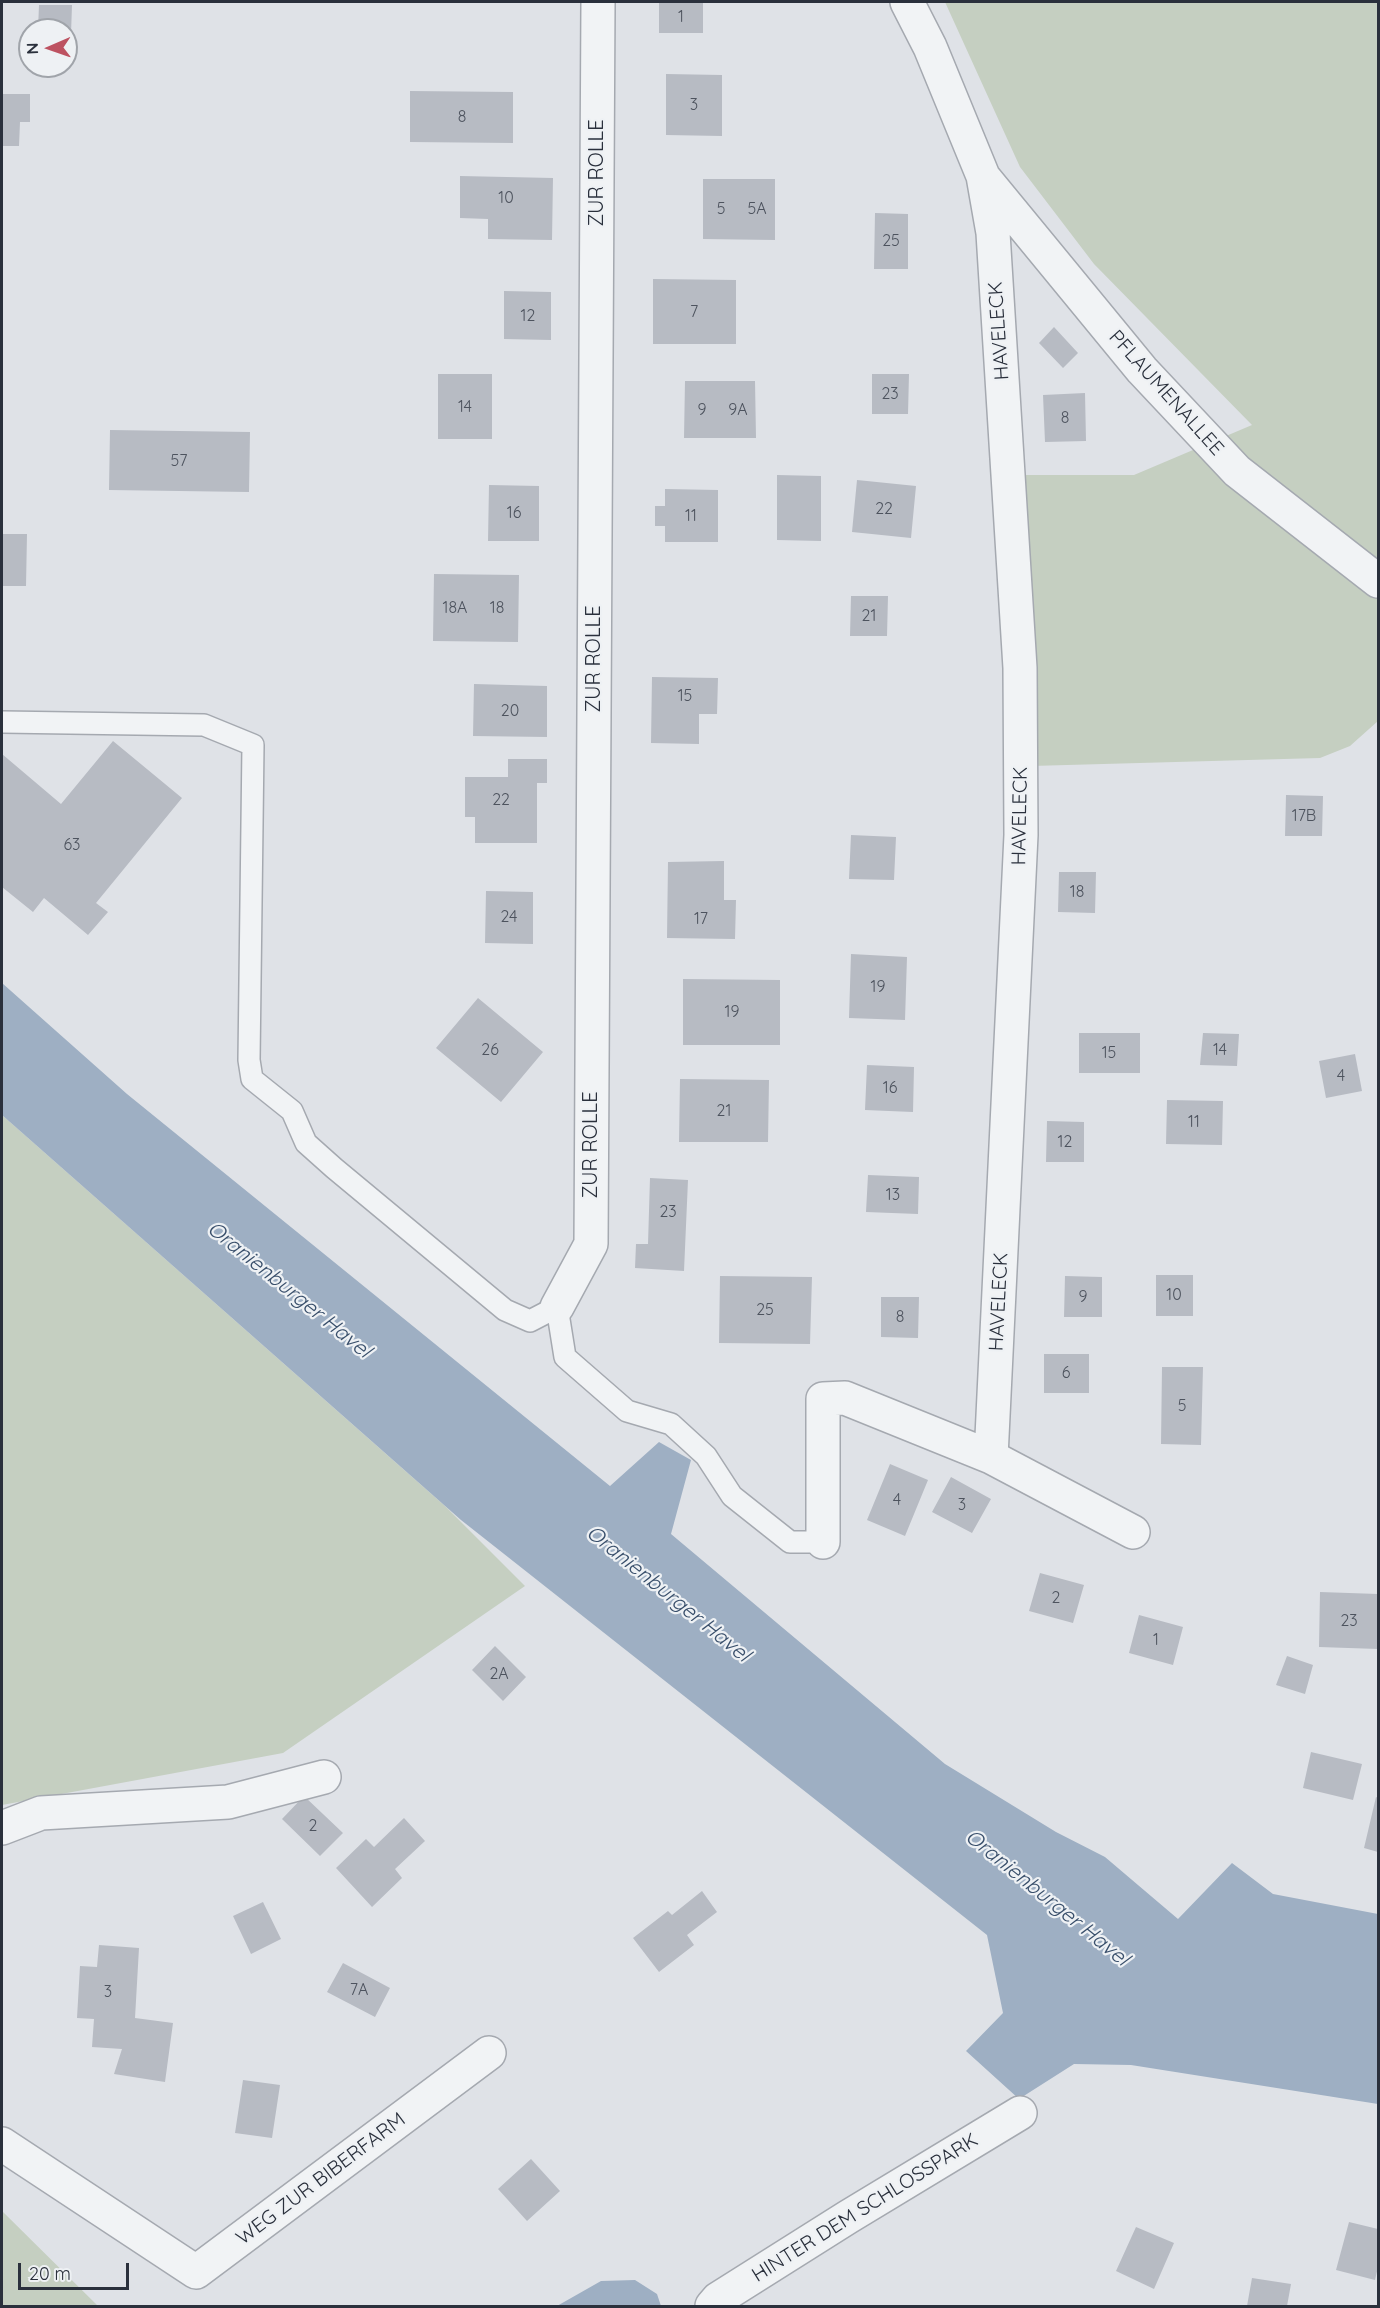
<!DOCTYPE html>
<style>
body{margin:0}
#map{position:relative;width:1380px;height:2308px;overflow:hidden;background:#dfe2e7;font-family:Quicksand,sans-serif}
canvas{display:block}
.frame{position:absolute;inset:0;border:3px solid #2a303c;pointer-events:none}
.north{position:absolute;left:18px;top:18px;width:60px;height:60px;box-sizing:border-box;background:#eef1f4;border:2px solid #a0a4aa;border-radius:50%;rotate:268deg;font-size:16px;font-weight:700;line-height:24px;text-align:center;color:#2a303c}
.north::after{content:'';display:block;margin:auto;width:21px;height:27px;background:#bd5261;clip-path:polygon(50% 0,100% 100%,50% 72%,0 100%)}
.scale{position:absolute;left:18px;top:2263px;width:111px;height:27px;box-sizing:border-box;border:3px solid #2a303c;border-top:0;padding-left:8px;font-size:18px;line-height:21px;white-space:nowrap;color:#2a303c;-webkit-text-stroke:4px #eef1f4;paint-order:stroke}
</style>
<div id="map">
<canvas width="1380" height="2308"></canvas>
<div class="frame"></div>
<div class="north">N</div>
<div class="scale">20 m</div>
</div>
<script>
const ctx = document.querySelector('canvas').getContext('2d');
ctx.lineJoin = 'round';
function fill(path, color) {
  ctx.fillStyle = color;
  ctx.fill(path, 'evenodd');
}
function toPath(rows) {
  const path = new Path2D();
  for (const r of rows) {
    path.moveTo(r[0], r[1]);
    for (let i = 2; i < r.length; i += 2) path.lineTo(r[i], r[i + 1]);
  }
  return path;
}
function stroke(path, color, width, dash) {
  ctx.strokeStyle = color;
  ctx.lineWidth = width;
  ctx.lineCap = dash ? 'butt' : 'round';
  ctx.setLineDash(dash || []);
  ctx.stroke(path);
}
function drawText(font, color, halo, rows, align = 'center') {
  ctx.font = font + ' Quicksand,sans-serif';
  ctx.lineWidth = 4.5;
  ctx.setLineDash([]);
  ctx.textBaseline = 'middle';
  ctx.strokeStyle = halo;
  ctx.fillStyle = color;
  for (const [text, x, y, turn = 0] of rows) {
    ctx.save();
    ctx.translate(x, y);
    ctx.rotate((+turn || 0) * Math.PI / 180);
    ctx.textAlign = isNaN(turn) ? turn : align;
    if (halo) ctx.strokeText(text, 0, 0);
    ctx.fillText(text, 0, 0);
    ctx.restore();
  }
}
fill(toPath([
 [945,2,1378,2,1378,721,1350,746,1320,758,1031,766,1024,475,1134,475,1252,425,1094,264,1020,167],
 [2,1115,445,1506,525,1586,283,1753,2,1805],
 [2,2211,98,2306,2,2306]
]), '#c5cfc1');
fill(toPath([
 [2,983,127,1094,610,1486,659,1442,691,1460,671,1534,945,1764,1056,1832,1105,1857,1178,1919,1232,1863,1273,1894,1378,1914,1378,2104,1131,2065,1074,2064,1019,2099,966,2051,1003,2013,987,1935,461,1520,2,1115],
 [635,2280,657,2294,661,2306,557,2306,601,2281]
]), '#9eafc3');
fill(toPath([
 [659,2,703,2,703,33,659,33],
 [39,5,72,5,71,34,66,34,66,30,38,30],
 [666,74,722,75,722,136,666,135],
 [410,91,513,92,513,143,410,142],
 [2,94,30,94,30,122,20,122,19,146,2,146],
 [460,176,553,178,552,240,488,239,488,219,460,218],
 [703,179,775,179,775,240,703,239],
 [875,213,908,214,908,269,874,269],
 [653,279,736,280,736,344,653,344],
 [504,291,551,292,551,340,504,339],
 [1054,327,1078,353,1063,368,1039,343],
 [438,374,492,374,492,439,438,439],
 [872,374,909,374,908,414,872,414],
 [685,381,755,381,756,438,684,438],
 [1085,393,1086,441,1045,442,1043,395],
 [110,430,250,432,249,492,109,490],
 [777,475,821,476,821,541,777,540],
 [857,480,916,486,911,538,852,532],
 [489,485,539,486,539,541,488,541],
 [665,489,718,490,718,542,665,542,665,526,655,526,655,506,665,506],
 [2,534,27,534,26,586,2,586],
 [434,574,519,575,518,642,433,641],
 [851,596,888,596,887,636,850,636],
 [652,677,718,678,717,714,699,714,699,744,651,743],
 [474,684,547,686,547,737,473,736],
 [113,741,182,798,96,903,108,912,88,935,44,898,33,912,2,887,2,754,61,804],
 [508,759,547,759,547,783,537,783,537,843,475,843,475,817,465,817,465,777,508,777],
 [1286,795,1323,796,1322,836,1285,836],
 [851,835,896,837,894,880,849,879],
 [724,861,724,900,736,900,735,939,667,938,668,862],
 [1059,872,1096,872,1095,913,1058,912],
 [486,891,533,892,533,944,485,943],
 [851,954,907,957,905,1020,849,1018],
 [683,979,780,980,780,1045,683,1045],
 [478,998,543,1052,501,1102,436,1048],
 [1079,1033,1140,1033,1140,1073,1079,1073],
 [1203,1033,1239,1034,1237,1066,1200,1065],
 [1355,1054,1362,1091,1326,1098,1319,1061],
 [867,1065,914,1067,913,1112,865,1110],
 [680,1079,769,1080,768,1142,679,1142],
 [1167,1100,1223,1101,1222,1145,1166,1144],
 [1047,1121,1084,1122,1084,1162,1046,1162],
 [868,1175,919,1177,918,1214,866,1212],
 [650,1178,688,1180,684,1271,635,1268,636,1244,648,1244],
 [1156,1275,1193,1275,1193,1316,1156,1316],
 [720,1276,812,1277,810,1344,719,1343],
 [1065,1276,1102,1277,1102,1317,1064,1317],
 [881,1297,919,1297,918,1338,881,1337],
 [1044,1354,1089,1354,1089,1393,1044,1393],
 [1162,1367,1203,1367,1201,1445,1161,1444],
 [890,1464,928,1480,905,1536,867,1520],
 [951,1477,991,1499,972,1533,932,1512],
 [1040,1573,1084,1585,1073,1623,1029,1611],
 [1320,1592,1378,1594,1378,1649,1319,1647],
 [1139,1615,1183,1627,1173,1665,1129,1653],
 [495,1646,526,1677,503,1701,472,1670],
 [1287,1656,1313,1665,1305,1694,1276,1685],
 [1311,1752,1362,1764,1353,1800,1303,1788],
 [304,1796,343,1833,320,1856,282,1819],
 [1376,1797,1378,1798,1378,1852,1364,1848],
 [404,1818,425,1841,395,1869,402,1878,372,1907,336,1868,366,1839,374,1847],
 [702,1891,717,1912,687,1935,694,1945,659,1972,633,1938,668,1911,672,1915],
 [263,1902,281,1939,251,1954,233,1916],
 [99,1945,139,1948,135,2018,173,2023,165,2082,114,2074,122,2049,92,2047,94,2019,77,2018,80,1966,97,1967],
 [343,1963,390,1988,375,2017,327,1992],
 [243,2080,280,2085,272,2138,235,2133],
 [531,2159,560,2191,527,2221,498,2189],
 [1349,2222,1378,2229,1378,2267,1375,2280,1336,2270],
 [1136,2227,1174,2243,1154,2289,1116,2271],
 [1252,2278,1291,2284,1287,2306,1247,2306]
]), '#b7bbc3');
const lane = toPath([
 [2,722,204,725,253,745,249,1060,252,1079,292,1111,306,1143,334,1168,505,1310,530,1321,557,1307,565,1357,627,1411,671,1424,706,1456,732,1496,790,1542,823,1542]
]);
const street = toPath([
 [985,179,1142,370,1237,471,1378,581],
 [557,1307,591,1244,598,2],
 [991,1457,1133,1532],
 [823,1542,823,1399,845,1398,991,1457,1021,835,1020,668,993,233,983,176,930,47,907,2],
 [2,1828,41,1813,228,1802,324,1777],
 [2,2144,196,2272,489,2053],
 [712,2306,718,2299,848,2217,1020,2113]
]);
stroke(lane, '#a5a9b0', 24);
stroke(street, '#a5a9b0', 36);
stroke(lane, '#f1f3f5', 21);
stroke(street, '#f1f3f5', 33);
drawText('16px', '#4d535e', null, [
 ["1",681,17],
 ["3",694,105],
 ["8",462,117],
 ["10",506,198],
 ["5",721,209],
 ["5A",757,209],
 ["25",891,241],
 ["7",694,312],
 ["12",528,316],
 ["23",890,394],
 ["14",465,407],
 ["9",702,410],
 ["9A",738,410],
 ["8",1065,418],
 ["57",179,461],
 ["22",884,509],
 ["16",514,513],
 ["11",691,516],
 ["18A",455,608],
 ["18",497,608],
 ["21",869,616],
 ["15",685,696],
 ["20",510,711],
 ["22",501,800],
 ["17B",1304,816],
 ["63",72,845],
 ["18",1077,892],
 ["24",509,917],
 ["17",701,919],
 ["19",878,987],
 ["19",732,1012],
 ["26",490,1050],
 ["14",1220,1050],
 ["15",1109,1053],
 ["4",1341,1076],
 ["16",890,1088],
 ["21",724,1111],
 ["11",1194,1122],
 ["12",1065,1142],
 ["13",893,1195],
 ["23",668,1212],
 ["10",1174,1295],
 ["9",1083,1297],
 ["25",765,1310],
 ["8",900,1317],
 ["6",1066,1373],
 ["5",1182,1406],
 ["4",897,1500],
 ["3",962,1505],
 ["2",1056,1598],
 ["23",1349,1621],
 ["1",1156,1640],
 ["2A",499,1674],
 ["2",313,1826],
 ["7A",359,1990],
 ["3",108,1992]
]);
drawText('20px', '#2a303c', '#eef1f4', [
 ["ZUR ROLLE",597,173,-90],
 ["HAVELECK",999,331,-94],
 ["PFLAUMENALLEE",1166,393,48],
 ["ZUR ROLLE",594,659,-90],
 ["HAVELECK",1020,816,-89],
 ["ZUR ROLLE",591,1145,-90],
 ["HAVELECK",999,1302,-87],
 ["WEG ZUR BIBERFARM",321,2179,-37],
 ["HINTER DEM SCHLOSSPARK",865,2208,-32]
]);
drawText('italic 21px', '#394f6b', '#eef1f4', [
 ["Oranienburger Havel",289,1290,39],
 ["Oranienburger Havel",668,1594,39],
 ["Oranienburger Havel",1047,1898,39]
]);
</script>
